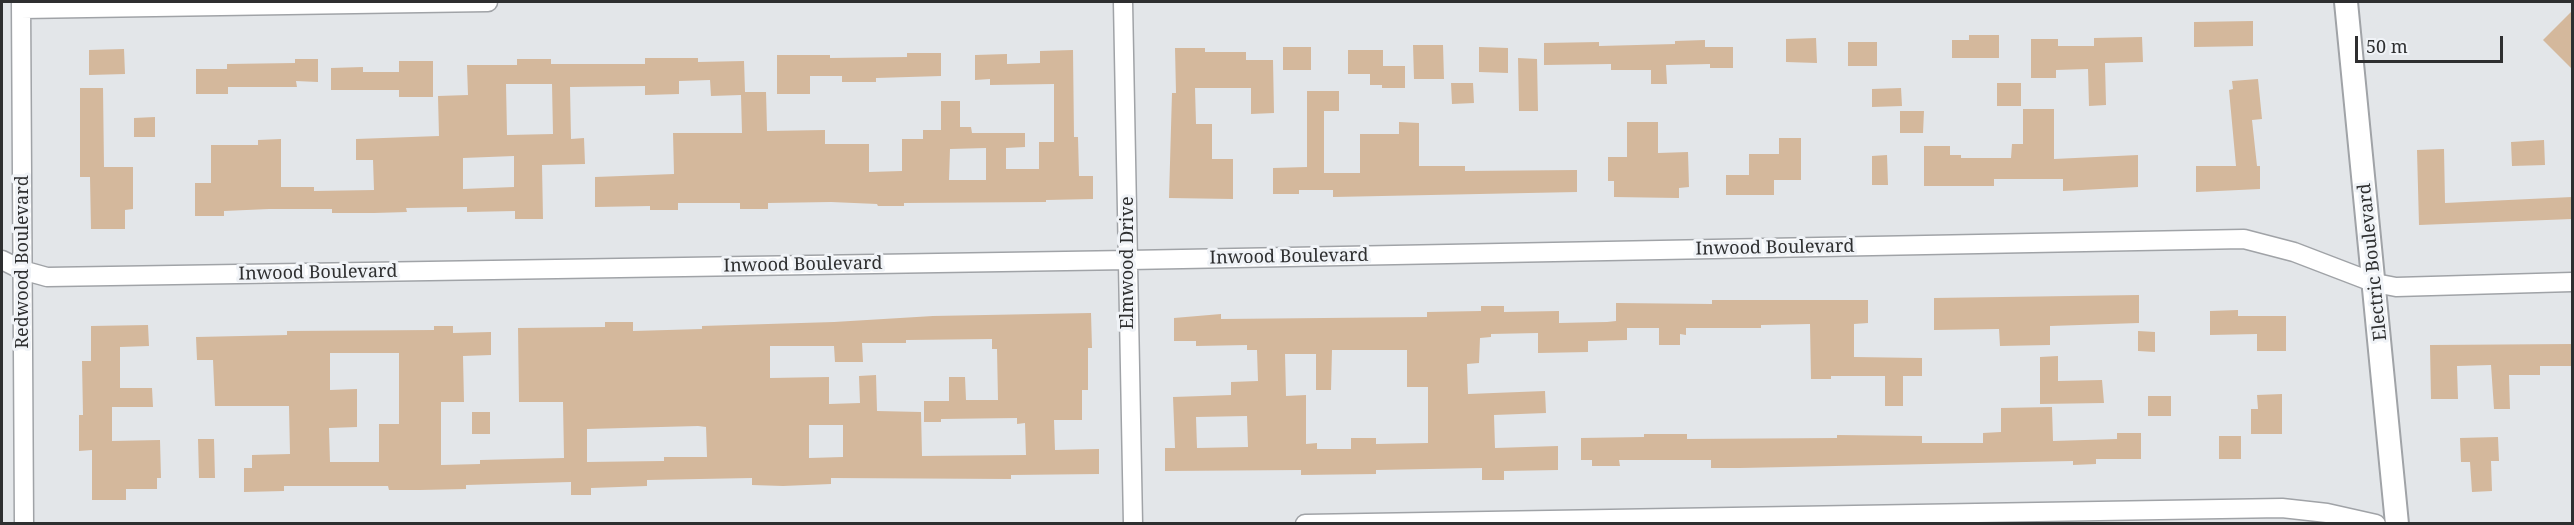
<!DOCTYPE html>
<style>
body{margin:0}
#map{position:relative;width:2574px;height:525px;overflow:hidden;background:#e3e6e9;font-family:"Noto Serif",serif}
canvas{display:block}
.frame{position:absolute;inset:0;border:3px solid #2e2f30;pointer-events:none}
.scale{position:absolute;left:2355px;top:36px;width:148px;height:27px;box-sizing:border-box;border:3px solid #2e2f30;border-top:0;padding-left:8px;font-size:18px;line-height:21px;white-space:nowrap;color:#2e2f30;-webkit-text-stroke:4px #f0f3f7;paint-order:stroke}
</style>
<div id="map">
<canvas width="2574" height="525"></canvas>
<div class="frame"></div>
<div class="scale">50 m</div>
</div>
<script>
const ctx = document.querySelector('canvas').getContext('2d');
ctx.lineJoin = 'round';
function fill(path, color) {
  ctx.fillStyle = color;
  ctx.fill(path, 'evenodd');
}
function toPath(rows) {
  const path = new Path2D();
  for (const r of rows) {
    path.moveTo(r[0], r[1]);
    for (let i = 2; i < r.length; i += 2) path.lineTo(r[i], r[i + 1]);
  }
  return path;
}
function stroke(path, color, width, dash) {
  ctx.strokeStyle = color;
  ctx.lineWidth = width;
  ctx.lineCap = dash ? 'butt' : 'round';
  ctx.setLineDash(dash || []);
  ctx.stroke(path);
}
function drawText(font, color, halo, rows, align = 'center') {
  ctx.font = font + ' "Noto Serif",serif';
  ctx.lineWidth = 6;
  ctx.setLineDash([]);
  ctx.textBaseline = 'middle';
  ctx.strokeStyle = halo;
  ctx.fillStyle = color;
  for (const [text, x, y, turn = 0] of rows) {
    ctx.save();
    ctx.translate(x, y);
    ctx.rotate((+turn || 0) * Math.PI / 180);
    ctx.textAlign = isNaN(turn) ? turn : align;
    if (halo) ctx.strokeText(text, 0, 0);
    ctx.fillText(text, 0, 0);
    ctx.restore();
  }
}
fill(toPath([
 [2572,11,2572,69,2543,40],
 [2253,21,2253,46,2194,47,2194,22],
 [1969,35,1999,35,1999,58,1952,58,1952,40,1969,40],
 [2142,37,2143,62,2105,63,2106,105,2089,106,2088,69,2056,70,2056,78,2031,78,2031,39,2058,39,2058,46,2094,46,2094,38],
 [1816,38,1817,63,1786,62,1786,39],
 [1705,40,1705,47,1733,47,1733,68,1710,68,1710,64,1666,65,1667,84,1651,84,1651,70,1611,70,1611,64,1544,65,1544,43,1599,42,1599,46,1675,44,1675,41],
 [1848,42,1877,42,1877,66,1848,66],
 [1413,45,1443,45,1444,79,1414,79],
 [1283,47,1311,47,1311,70,1283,70],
 [1479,47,1508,48,1508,73,1479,72],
 [1175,48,1205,48,1205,52,1246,52,1246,60,1273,60,1274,113,1251,114,1251,88,1195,88,1196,124,1212,124,1212,159,1233,159,1233,199,1169,198,1172,93,1176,93],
 [124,49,125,74,89,75,89,50],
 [1073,50,1074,137,1078,137,1079,176,1093,176,1093,199,1046,200,1046,202,904,203,904,206,878,206,877,204,831,202,768,203,768,209,740,209,740,203,678,203,678,210,650,210,650,206,595,207,595,177,674,174,673,133,742,133,741,95,711,96,710,80,679,81,679,94,645,95,645,86,570,87,571,139,584,138,585,164,542,165,543,219,515,219,515,211,467,212,467,207,406,208,407,212,374,213,332,213,332,209,269,209,224,211,224,216,195,216,195,183,211,183,211,145,258,145,258,140,281,139,281,187,314,187,314,191,374,190,373,160,356,160,356,139,439,136,438,96,468,95,467,65,517,65,517,59,551,59,551,64,645,64,645,58,698,58,698,62,744,61,745,92,766,92,767,131,825,130,825,144,869,144,869,172,902,171,902,139,923,139,923,130,941,130,941,101,960,101,960,127,971,127,972,133,1025,133,1025,147,1006,148,1006,169,1039,169,1039,142,1054,142,1054,84,990,85,990,79,975,80,975,55,1007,54,1007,64,1040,63,1040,51],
 [506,84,552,84,553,134,507,135],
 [986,148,986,180,949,180,950,149],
 [514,156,514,187,463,189,463,158],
 [1348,50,1383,50,1383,66,1405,66,1405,88,1382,88,1382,85,1370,85,1370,74,1348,74],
 [907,53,941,53,941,76,876,78,876,82,842,82,842,76,810,76,810,94,777,94,777,55,830,55,830,58,907,57],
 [1518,58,1537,59,1538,111,1519,111],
 [295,59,318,59,318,82,296,81,297,87,228,87,228,94,196,94,196,69,227,69,227,64,295,63],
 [399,61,433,61,433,97,399,97,399,90,331,90,331,68,363,67,363,72,399,72],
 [2258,79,2262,119,2252,120,2257,166,2260,166,2260,189,2196,192,2196,166,2236,166,2229,90,2233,89,2232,81],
 [1451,83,1473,83,1474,103,1452,104],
 [1997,83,2021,83,2021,106,1997,106],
 [80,88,103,88,104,167,133,167,133,209,125,210,125,229,91,229,90,177,80,177],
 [1901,88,1902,106,1872,107,1872,89],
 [1307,91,1339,91,1339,111,1324,111,1324,173,1360,173,1360,134,1399,134,1399,122,1419,123,1419,166,1465,166,1465,171,1577,170,1577,192,1333,197,1333,190,1299,190,1299,194,1273,194,1273,168,1307,167],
 [2023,109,2054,109,2054,159,2138,155,2138,187,2063,191,2063,179,1994,179,1994,186,1924,186,1924,146,1950,146,1950,155,1961,155,1961,158,2011,158,2012,144,2023,144],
 [1900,111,1924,111,1923,133,1900,133],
 [155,117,155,137,134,137,134,118],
 [1627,122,1658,122,1658,153,1688,152,1689,187,1679,188,1679,198,1614,197,1614,181,1608,181,1608,157,1627,157],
 [1779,138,1801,138,1801,180,1774,180,1774,195,1726,195,1726,175,1749,175,1749,154,1779,154],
 [2544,140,2545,165,2512,166,2511,142],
 [2444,149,2445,203,2572,197,2572,219,2419,225,2417,150],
 [1887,155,1888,185,1872,185,1872,156],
 [2139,295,2139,323,2050,326,2050,345,2000,346,1999,329,1934,330,1934,298],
 [1712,300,1868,300,1868,323,1854,324,1854,357,1922,358,1922,376,1903,376,1903,406,1885,406,1885,376,1831,376,1831,379,1811,379,1810,324,1761,325,1761,328,1686,328,1686,335,1680,334,1680,345,1659,345,1659,328,1627,328,1627,340,1588,341,1588,352,1538,353,1538,333,1491,334,1491,337,1480,338,1479,363,1467,364,1468,394,1545,391,1546,413,1494,415,1495,448,1558,446,1558,470,1504,471,1504,480,1482,480,1482,468,1376,470,1376,474,1301,475,1301,470,1165,471,1165,448,1175,448,1173,397,1231,395,1231,382,1258,381,1257,350,1247,350,1247,345,1196,346,1196,341,1174,341,1174,318,1221,314,1221,319,1427,317,1427,312,1481,311,1481,306,1504,306,1504,312,1559,311,1559,323,1607,322,1616,321,1616,303,1712,304],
 [1332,350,1407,350,1407,387,1428,387,1428,443,1376,444,1376,438,1351,438,1351,449,1317,449,1317,443,1306,444,1306,395,1286,396,1285,354,1316,354,1316,390,1331,390],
 [1247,416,1248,447,1197,448,1196,417],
 [2238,310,2238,316,2286,316,2286,351,2257,351,2257,334,2210,335,2210,311],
 [1091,313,1092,348,1088,348,1088,390,1082,390,1082,420,1054,420,1055,450,1099,449,1099,474,1011,475,1011,479,831,478,831,484,783,486,752,485,752,478,647,480,647,486,591,488,591,495,571,495,571,482,466,485,466,489,420,490,389,490,388,486,284,486,284,491,244,492,244,468,252,468,252,455,290,454,289,406,215,406,213,360,197,360,196,337,287,335,287,331,434,330,434,326,453,326,453,333,491,332,491,355,463,356,464,402,441,402,441,465,480,464,480,460,564,458,563,402,519,402,518,328,605,327,605,322,633,322,633,331,702,329,702,326,834,322,933,316],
 [992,339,992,349,997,349,998,400,966,400,965,377,949,377,949,401,924,401,924,422,941,422,941,419,1017,418,1017,424,1025,423,1026,455,922,456,921,412,877,411,876,375,859,376,860,403,829,404,829,377,770,378,770,346,834,346,835,362,863,362,862,343,906,343,906,340],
 [330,353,399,353,399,424,379,424,379,462,330,462,329,428,357,427,357,389,330,390],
 [809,425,843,425,843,457,809,458],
 [698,426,706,427,707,457,664,457,664,461,587,462,587,429],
 [148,325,149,346,120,347,120,388,152,388,153,407,112,407,112,441,160,440,161,478,157,478,157,489,126,489,126,500,92,500,92,450,79,451,79,415,83,415,82,361,91,361,91,326],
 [2138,331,2155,332,2155,352,2138,351],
 [2572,344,2572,366,2540,366,2540,375,2509,375,2510,409,2494,409,2491,365,2457,366,2458,399,2431,399,2430,345],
 [2058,356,2058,381,2102,380,2104,403,2040,404,2040,357],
 [2282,394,2282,434,2251,434,2251,409,2258,409,2257,395],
 [2148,396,2171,396,2171,416,2148,416],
 [2052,407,2053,441,2117,439,2117,433,2141,433,2141,459,2096,459,2096,464,2073,465,2073,461,1740,468,1711,468,1711,460,1619,460,1620,466,1592,466,1592,460,1581,460,1581,438,1644,437,1644,434,1687,434,1687,439,1837,438,1837,435,1922,436,1922,443,1983,443,1983,433,2001,432,2001,408],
 [472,412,490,412,490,434,472,434],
 [2219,436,2241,436,2241,459,2219,459],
 [2498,437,2499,461,2491,461,2492,491,2472,492,2470,462,2461,462,2460,438],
 [198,439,214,439,215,478,199,478]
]), '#d4b89c');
const minor = toPath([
 [21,2,24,524],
 [1123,2,1133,524],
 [21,9,488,2],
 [2,260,22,270,47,277,1129,260,2244,239,2294,252,2375,283,2396,287,2572,282],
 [1305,524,2282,508,2327,513,2376,524]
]);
const tertiary = toPath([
 [2346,2,2397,524]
]);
stroke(minor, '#a0a3a7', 21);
stroke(tertiary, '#a0a3a7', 26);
stroke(minor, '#fff', 18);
stroke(tertiary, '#fff', 22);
drawText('18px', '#2e2f30', '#f0f3f7', [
 ["Inwood Boulevard",1775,248,-1],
 ["Inwood Boulevard",1289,257,-1],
 ["Redwood Boulevard",23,262,-90],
 ["Electric Boulevard",2373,262,-96],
 ["Elmwood Drive",1128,263,-90],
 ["Inwood Boulevard",803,265,-1],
 ["Inwood Boulevard",318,273,-1]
]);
</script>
